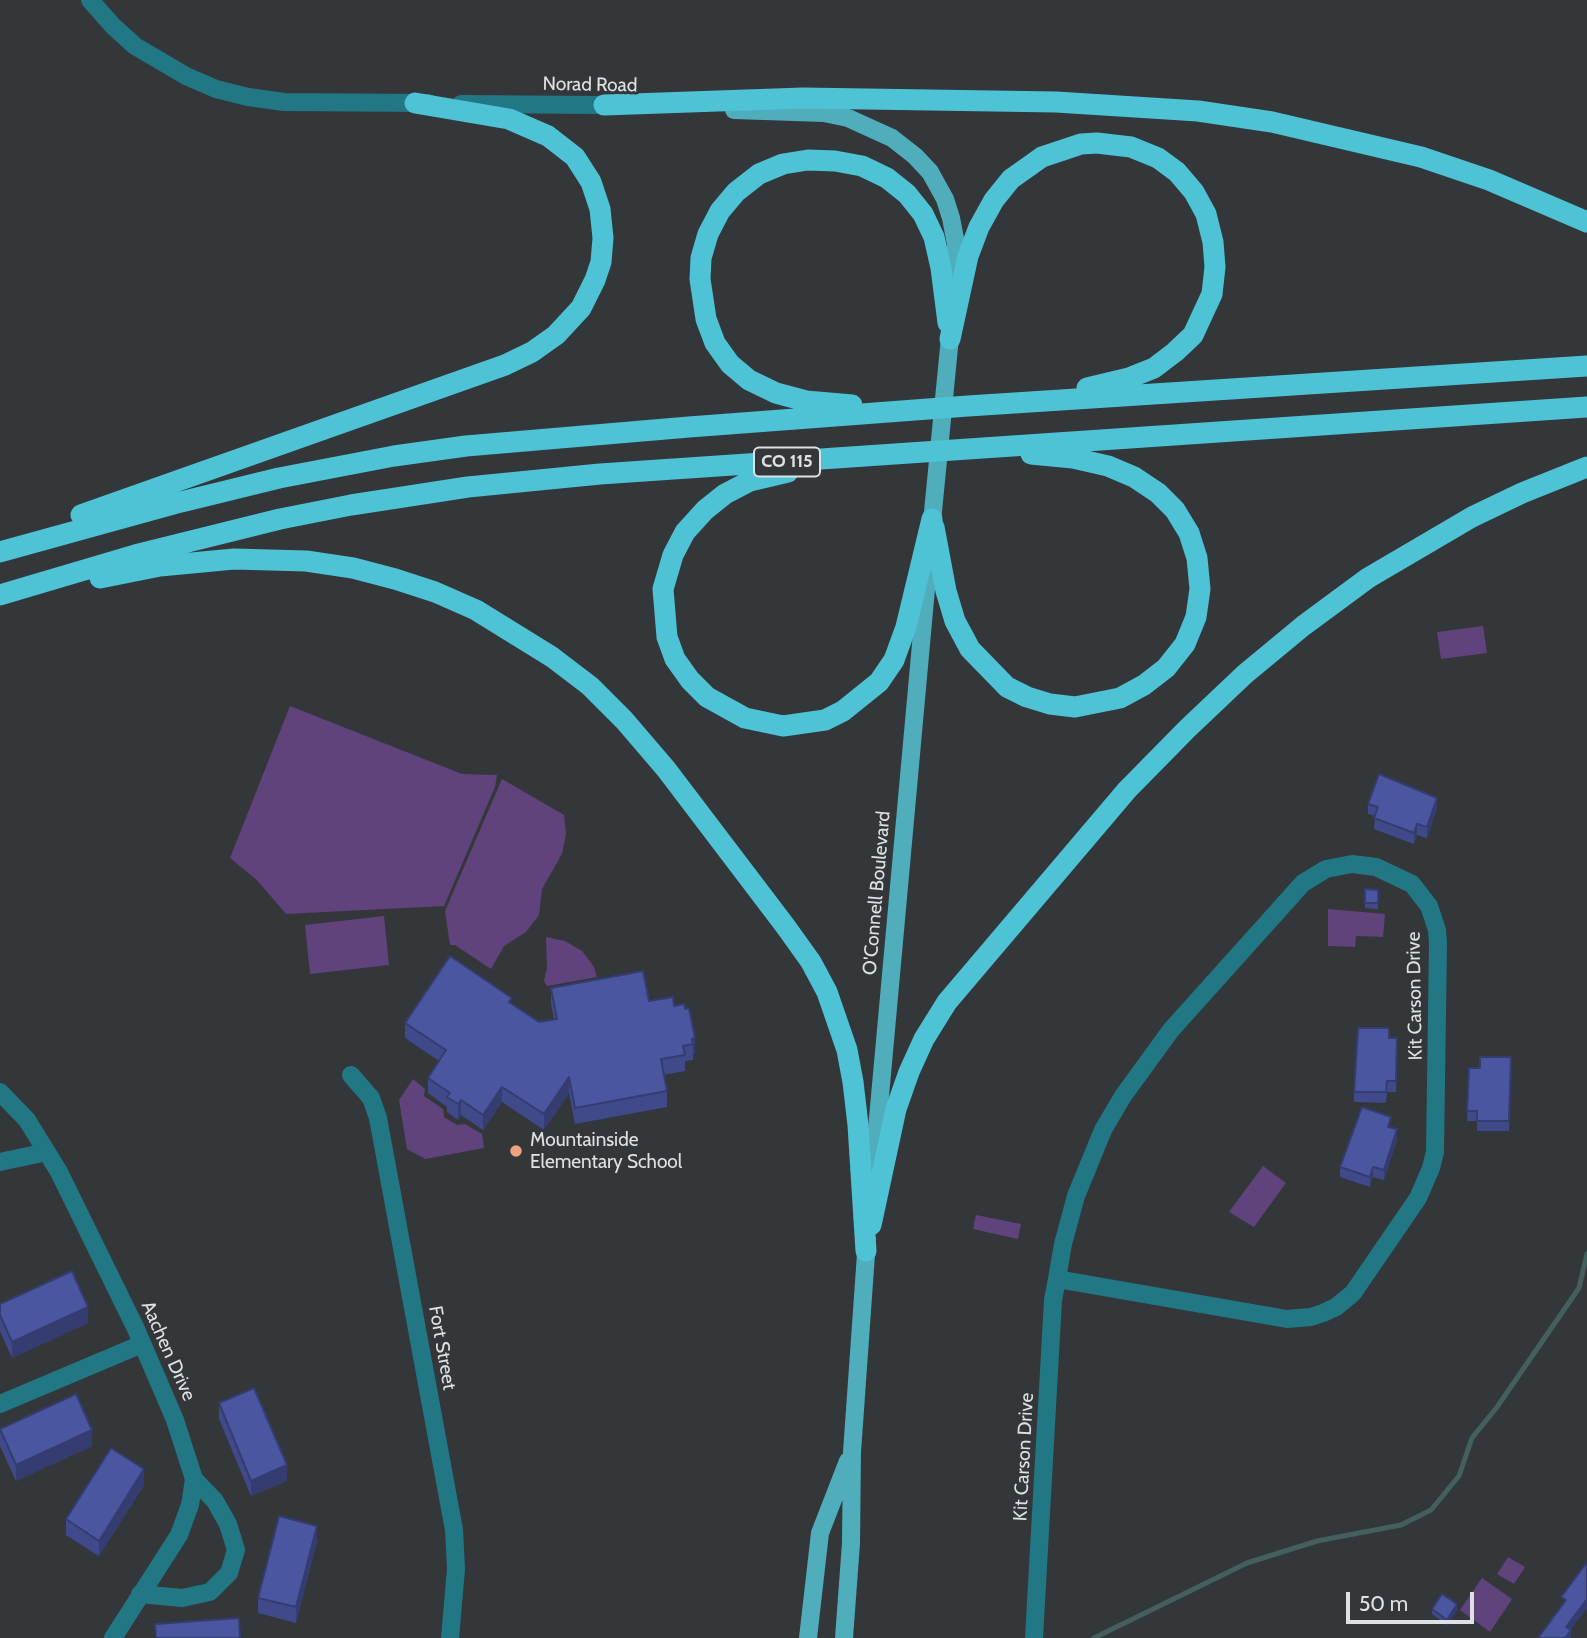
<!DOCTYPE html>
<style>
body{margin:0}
#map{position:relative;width:1587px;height:1638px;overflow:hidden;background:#33373a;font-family:Cabin,sans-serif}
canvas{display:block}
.scale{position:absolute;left:1346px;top:1592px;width:128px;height:32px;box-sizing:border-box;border:4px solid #dfe2e4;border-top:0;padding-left:9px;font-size:21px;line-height:24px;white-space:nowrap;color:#dfe2e4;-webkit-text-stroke:5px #33373a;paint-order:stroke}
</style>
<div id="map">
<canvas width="1587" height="1638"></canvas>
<div class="scale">50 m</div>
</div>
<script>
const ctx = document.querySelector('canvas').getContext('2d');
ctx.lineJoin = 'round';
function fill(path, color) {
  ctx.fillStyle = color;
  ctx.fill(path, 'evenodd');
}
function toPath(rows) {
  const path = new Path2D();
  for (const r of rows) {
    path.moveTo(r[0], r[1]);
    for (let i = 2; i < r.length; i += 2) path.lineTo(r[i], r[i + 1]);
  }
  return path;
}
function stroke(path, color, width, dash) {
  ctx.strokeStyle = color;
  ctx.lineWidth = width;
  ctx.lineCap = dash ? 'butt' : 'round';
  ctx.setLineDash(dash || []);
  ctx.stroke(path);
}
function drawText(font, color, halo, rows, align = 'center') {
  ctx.font = font + ' Cabin,sans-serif';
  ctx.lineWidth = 6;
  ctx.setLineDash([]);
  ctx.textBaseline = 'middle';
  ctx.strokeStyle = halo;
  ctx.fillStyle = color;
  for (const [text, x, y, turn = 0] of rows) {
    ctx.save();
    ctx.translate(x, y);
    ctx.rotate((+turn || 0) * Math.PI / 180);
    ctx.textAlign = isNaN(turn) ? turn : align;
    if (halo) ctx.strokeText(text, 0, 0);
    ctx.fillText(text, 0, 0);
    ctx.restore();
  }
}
fill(toPath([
 [1483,626,1487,653,1441,659,1437,632],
 [290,706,462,774,497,775,495,787,444,906,286,914,257,880,230,858],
 [502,779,564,815,566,834,562,854,542,889,539,915,526,932,504,946,491,969,455,945,450,945,445,911],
 [1328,909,1385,914,1383,937,1356,936,1355,947,1328,946],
 [384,916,389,965,310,974,305,925],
 [546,937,565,941,582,951,594,967,597,977,547,986,544,981,547,968],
 [413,1079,425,1089,424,1096,443,1109,444,1117,457,1125,465,1124,482,1134,484,1148,425,1159,407,1149,399,1100],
 [1263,1166,1286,1183,1254,1227,1229,1212],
 [976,1215,1021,1224,1018,1239,973,1229],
 [1508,1557,1525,1567,1514,1584,1497,1574],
 [1482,1578,1512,1599,1490,1632,1460,1610]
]), '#60437c');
stroke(toPath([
 [1094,1638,1247,1563,1317,1541,1401,1525,1431,1510,1459,1476,1472,1438,1497,1407,1579,1288,1587,1254]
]), '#43605c', 5);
stroke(toPath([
 [90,0,113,26,135,46,186,76,216,89,248,97,284,102,429,103],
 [461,104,604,105],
 [351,1075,371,1098,378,1118,454,1530,456,1569,450,1638],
 [0,1092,27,1120,59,1172,136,1329,175,1420,194,1479,190,1505,179,1535,113,1638],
 [0,1162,47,1152],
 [0,1404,142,1344],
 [140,1594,182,1598,210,1592,229,1573,236,1550,228,1524,215,1501,194,1479],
 [1034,1638,1053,1300,1057,1279,1063,1244,1076,1196,1103,1130,1123,1096,1171,1030,1303,883,1326,869,1352,864,1376,867,1412,884,1429,906,1437,930,1438,943,1435,1152,1431,1168,1418,1198,1353,1293,1336,1307,1323,1313,1311,1317,1287,1319,1057,1279]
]), '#227784', 18);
stroke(toPath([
 [734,110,824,113,848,118,892,138,915,156,930,172,945,199,951,218,956,244,956,281],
 [931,532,951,327],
 [872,1184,928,567],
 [808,1638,820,1533,848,1461],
 [844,1638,851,1543,852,1452,867,1240]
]), '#4fadbc', 18);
stroke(toPath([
 [604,105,803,98,1056,102,1198,111,1272,122,1421,157,1489,180,1587,222],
 [950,339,968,256,979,227,994,200,1011,179,1042,157,1081,144,1097,143,1131,147,1158,158,1177,172,1194,192,1206,214,1213,242,1215,267,1212,294,1193,335,1175,352,1154,368,1129,378,1087,388],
 [852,405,806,401,776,393,749,380,730,364,715,343,706,319,700,279,701,258,708,234,720,211,736,192,759,174,783,164,808,160,835,161,862,166,887,178,907,194,923,214,934,237,941,268,948,323],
 [788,472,750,481,725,494,705,510,685,532,673,555,663,589,667,637,675,659,690,680,707,697,745,718,783,726,825,720,843,711,879,682,894,660,906,627,932,519],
 [81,515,505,365,532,352,556,335,581,308,595,280,601,262,603,238,600,209,591,182,575,157,548,136,509,119,415,103],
 [934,527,946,591,955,621,970,649,1007,687,1027,697,1050,704,1075,707,1120,698,1144,685,1166,668,1185,644,1196,617,1200,589,1197,558,1189,533,1175,510,1158,493,1134,477,1108,466,1073,458,1031,454],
 [0,552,181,502,279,478,394,456,466,446,689,427,968,406,1587,366],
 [100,578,160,566,234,559,306,561,353,568,395,579,435,592,476,610,552,657,590,686,624,720,666,769,786,927,811,962,827,992,847,1050,853,1082,858,1125,866,1251],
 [0,595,135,555,280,519,351,505,468,487,600,474,1587,407],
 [871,1225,896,1109,909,1072,924,1039,947,1002,1127,790,1187,729,1245,674,1303,626,1368,578,1472,517,1522,493,1587,467]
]), '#4ec3d6', 21);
fill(toPath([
 [1368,804,1437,808,1427,838,1417,835,1414,844,1374,829,1375,816,1368,814],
 [1365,889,1378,890,1378,909,1365,908],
 [551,988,649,1001,674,1006,684,1004,695,1054,693,1054,693,1060,685,1061,685,1071,663,1075,667,1091,667,1107,575,1124,569,1093,544,1130,502,1102,483,1130,461,1115,458,1120,447,1112,447,1107,428,1093,428,1078,439,1061,405,1038,405,1023,512,1003,539,1022,554,1019,551,1004],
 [1389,1038,1397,1038,1396,1092,1387,1092,1386,1103,1354,1102,1354,1092],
 [1511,1057,1509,1131,1477,1131,1477,1121,1467,1121,1469,1068,1480,1068],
 [1391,1127,1397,1140,1384,1180,1373,1177,1370,1187,1340,1177,1340,1167],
 [0,1304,88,1323,12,1358,0,1331],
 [219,1403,287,1481,251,1496,219,1419],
 [0,1429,92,1446,16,1481,0,1446],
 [144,1485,99,1556,66,1535,66,1519],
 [317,1541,296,1623,258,1613,258,1598],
 [1432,1609,1457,1610,1447,1625,1432,1614]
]), '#404a8a');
fill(toPath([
 [1437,798,1437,808,1427,838,1427,827],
 [1417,824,1417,835,1414,844,1414,833],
 [695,1038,695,1054,693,1054,692,1039],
 [569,1077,569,1093,544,1130,544,1114],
 [502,1087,502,1102,483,1130,483,1115],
 [461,1100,461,1115,458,1120,458,1104],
 [1397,1129,1397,1140,1384,1180,1384,1170],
 [1373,1167,1373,1177,1370,1187,1370,1177],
 [88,1307,88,1323,12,1358,12,1342],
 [92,1430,92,1446,16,1481,16,1465],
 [287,1465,287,1481,251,1496,251,1481],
 [144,1469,144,1485,99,1556,99,1541],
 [317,1526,317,1541,296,1623,296,1607],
 [1587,1599,1587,1608,1566,1636,1566,1627],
 [1457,1604,1457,1610,1447,1625,1447,1620],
 [1571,1630,1571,1638,1565,1638]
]), '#343c70');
const building = toPath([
 [1379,774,1437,798,1427,827,1417,824,1414,833,1374,818,1378,807,1368,804,1379,774],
 [1365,889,1378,890,1378,903,1365,903,1365,889],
 [450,956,512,998,509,1002,539,1022,557,1019,551,988,643,971,649,1001,673,997,674,1006,684,1004,685,1009,689,1008,695,1038,692,1039,693,1044,683,1046,685,1055,661,1059,667,1091,575,1108,569,1077,544,1114,502,1087,483,1115,461,1100,458,1104,447,1097,450,1093,428,1078,446,1050,405,1023,450,956],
 [1358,1028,1389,1028,1389,1038,1397,1038,1396,1081,1387,1081,1386,1092,1354,1092,1358,1028],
 [1480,1057,1511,1057,1509,1121,1477,1121,1477,1111,1467,1111,1469,1068,1480,1068,1480,1057],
 [1362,1107,1391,1117,1388,1127,1397,1129,1384,1170,1373,1167,1370,1177,1340,1167,1362,1107],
 [72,1271,88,1307,12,1342,0,1315,0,1304,72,1271],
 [254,1388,287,1465,251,1481,219,1403,254,1388],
 [76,1394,92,1430,16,1465,0,1429,76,1394],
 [111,1448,144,1469,99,1541,66,1519,111,1448],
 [279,1516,317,1526,296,1607,258,1598,279,1516],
 [1587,1562,1587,1599,1566,1627,1571,1630,1565,1638,1538,1638,1566,1600,1561,1597,1587,1562],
 [1442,1594,1457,1604,1447,1620,1432,1609,1442,1594],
 [239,1618,240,1638,156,1638,155,1624,239,1618]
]);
fill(building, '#4b56a0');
stroke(building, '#343c70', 2);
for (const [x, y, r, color] of [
 [516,1151,7,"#f2a17e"]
]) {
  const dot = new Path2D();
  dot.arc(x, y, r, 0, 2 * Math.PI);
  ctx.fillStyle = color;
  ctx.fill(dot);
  stroke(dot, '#33373a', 2.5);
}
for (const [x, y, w] of [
 [787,462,66]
]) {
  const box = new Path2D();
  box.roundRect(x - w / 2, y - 14.5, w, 29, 5);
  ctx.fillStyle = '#33373a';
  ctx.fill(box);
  stroke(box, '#dfe2e4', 2);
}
drawText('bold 18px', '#dfe2e4', null, [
 ["CO 115",787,462]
]);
drawText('19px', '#dfe2e4', '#33373a', [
 ["Norad Road",590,85,1],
 ["O'Connell Boulevard",877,893,-85],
 ["Kit Carson Drive",1415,996,-91],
 ["Fort Street",442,1348,80],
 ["Aachen Drive",168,1351,66],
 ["Kit Carson Drive",1024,1457,-87]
]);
drawText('19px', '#dfe2e4', '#33373a', [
 ["Mountainside",530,1140],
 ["Elementary School",530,1162]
], 'left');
</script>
